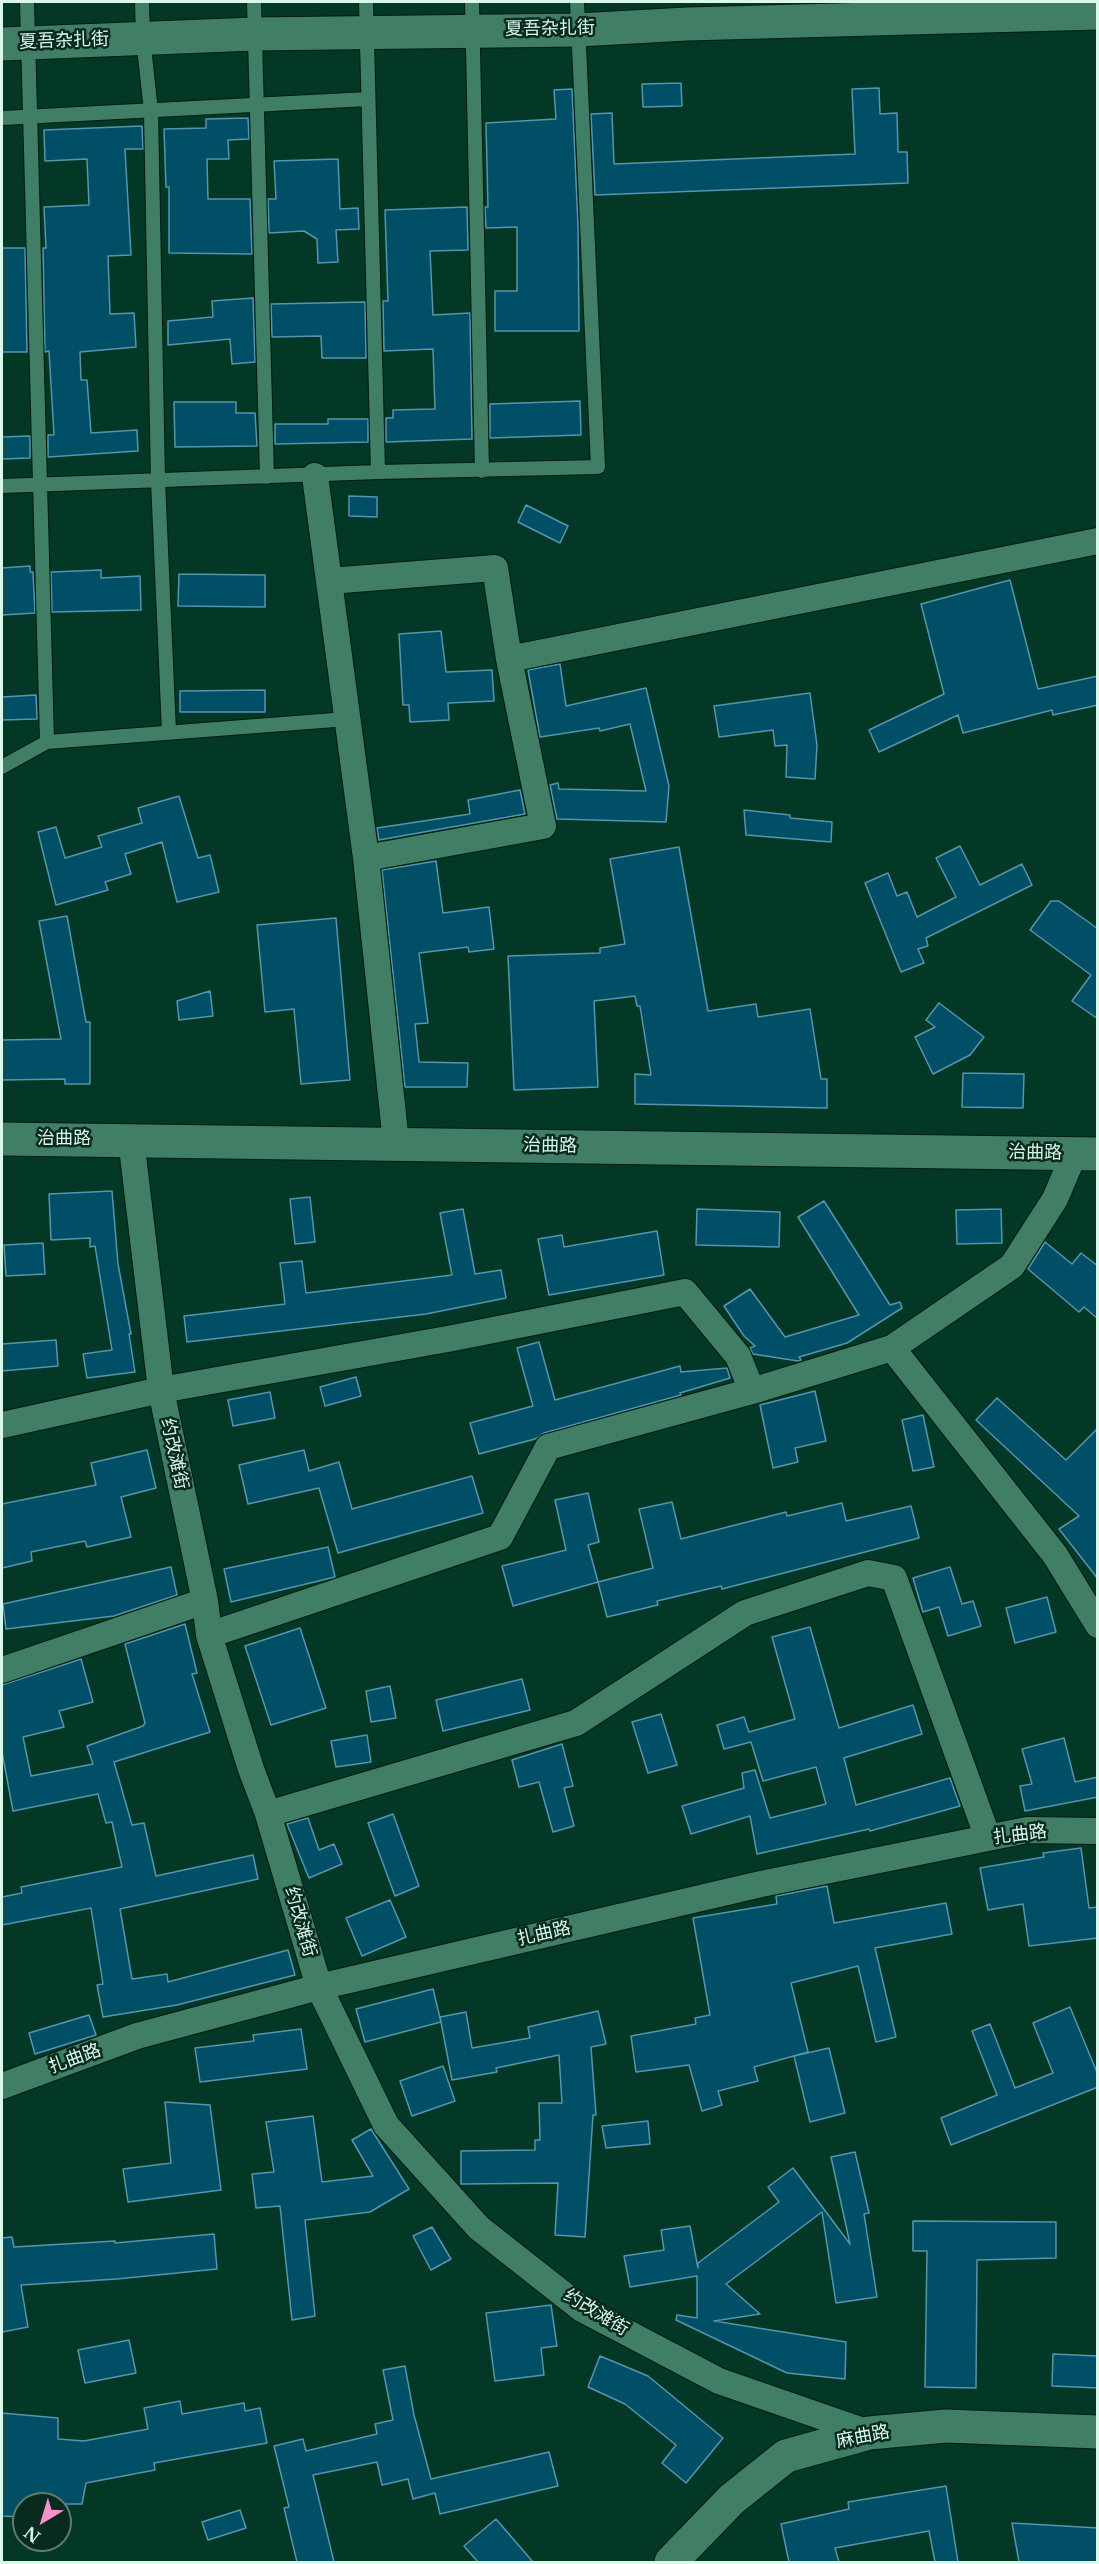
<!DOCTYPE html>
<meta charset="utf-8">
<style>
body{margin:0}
#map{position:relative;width:1099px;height:2564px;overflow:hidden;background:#033726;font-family:"Libre Baskerville",serif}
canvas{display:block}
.frame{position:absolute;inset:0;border:3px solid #d9f8ea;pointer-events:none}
.north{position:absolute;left:12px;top:2492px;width:60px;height:60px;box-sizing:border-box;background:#092a1e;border:2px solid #5c7c70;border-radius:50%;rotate:218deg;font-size:16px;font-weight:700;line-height:24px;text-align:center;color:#d9f8ea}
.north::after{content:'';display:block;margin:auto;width:21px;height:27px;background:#f890cb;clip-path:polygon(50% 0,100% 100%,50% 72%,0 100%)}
</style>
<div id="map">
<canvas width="1099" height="2564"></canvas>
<div class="frame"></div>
<div class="north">N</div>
</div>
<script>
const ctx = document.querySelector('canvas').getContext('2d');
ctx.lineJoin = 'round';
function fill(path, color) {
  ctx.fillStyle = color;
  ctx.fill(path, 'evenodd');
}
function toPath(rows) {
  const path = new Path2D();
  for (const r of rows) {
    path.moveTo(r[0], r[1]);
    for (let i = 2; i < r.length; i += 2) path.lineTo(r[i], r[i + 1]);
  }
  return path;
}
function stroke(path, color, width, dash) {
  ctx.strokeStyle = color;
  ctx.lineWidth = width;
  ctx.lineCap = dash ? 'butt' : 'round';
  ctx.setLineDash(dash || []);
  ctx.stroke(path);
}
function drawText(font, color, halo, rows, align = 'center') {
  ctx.font = font + ' "Libre Baskerville","Noto Sans SC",serif';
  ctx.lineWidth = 5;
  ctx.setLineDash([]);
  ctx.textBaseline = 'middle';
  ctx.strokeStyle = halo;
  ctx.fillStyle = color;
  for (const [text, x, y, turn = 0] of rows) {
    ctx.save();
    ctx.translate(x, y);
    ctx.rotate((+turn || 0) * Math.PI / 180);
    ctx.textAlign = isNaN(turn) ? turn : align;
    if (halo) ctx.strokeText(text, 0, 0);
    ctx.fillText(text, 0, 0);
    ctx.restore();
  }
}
const building = toPath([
 [681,83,682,106,643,107,642,84,681,83],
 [879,88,880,114,897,113,898,152,907,152,908,183,595,195,591,114,612,113,614,164,855,154,852,89,879,88],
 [572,89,578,226,579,331,495,331,495,291,517,291,517,227,486,228,485,207,488,207,486,123,556,119,554,90,572,89],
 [248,118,249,139,228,140,229,159,207,159,208,199,250,199,252,254,169,253,169,187,166,187,164,129,206,128,206,119,248,118],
 [142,126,143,149,125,149,131,255,108,256,110,314,134,313,136,347,80,352,81,380,87,380,91,433,137,430,138,451,48,457,48,435,54,435,49,351,45,352,43,248,46,248,44,207,89,205,87,159,45,161,44,130,142,126],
 [338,159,340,209,358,208,359,229,336,230,338,262,318,263,317,239,304,231,269,233,268,199,276,199,274,161,338,159],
 [467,207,468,250,430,251,433,315,470,313,472,439,386,442,386,418,393,418,393,410,435,409,433,349,384,351,383,301,388,301,385,210,467,207],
 [2,248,25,248,27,352,2,352,2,248],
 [253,298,255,362,232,364,230,339,168,345,168,321,213,317,212,301,253,298],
 [365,302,366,358,322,358,321,336,272,337,271,304,365,302],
 [580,401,581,435,490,438,490,404,580,401],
 [174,402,236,402,236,413,255,413,257,446,175,447,174,402],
 [328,419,368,419,368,442,275,444,275,424,328,424,328,419],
 [30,436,30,458,2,459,2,437,30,436],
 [349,496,377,497,377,517,349,516,349,496],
 [526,505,568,526,560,543,518,522,526,505],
 [30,566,30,572,33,572,35,613,2,615,2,568,30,566],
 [101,570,101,578,140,576,141,610,52,612,51,572,101,570],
 [179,574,265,575,265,607,178,606,179,574],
 [1010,580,1038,689,1098,676,1098,705,1053,715,1052,710,963,733,958,715,879,752,869,730,944,694,921,604,1010,580],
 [441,631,446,672,492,670,494,701,448,703,449,720,410,722,409,705,403,705,399,634,441,631],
 [560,664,566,706,646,688,669,786,666,822,557,819,550,785,558,783,559,789,646,791,630,724,600,731,599,728,540,737,528,670,560,664],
 [265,690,265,712,180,712,180,691,265,690],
 [810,693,817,745,815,779,786,777,787,745,775,746,773,730,719,737,714,706,810,693],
 [36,695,37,719,2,720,2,697,36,695],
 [520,790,525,814,379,840,377,828,470,814,468,800,520,790],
 [179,796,198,858,210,855,219,892,177,902,162,842,125,854,131,874,105,882,108,890,56,905,38,832,56,827,65,858,102,847,98,836,142,823,138,808,179,796],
 [744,810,790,815,790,818,832,822,831,842,746,835,744,810],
 [960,846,980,885,1022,864,1032,885,926,938,928,946,918,949,924,963,901,972,865,883,888,873,897,896,907,892,917,917,956,897,936,858,960,846],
 [679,847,708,1011,756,1004,758,1017,810,1009,821,1079,827,1079,827,1108,635,1104,635,1074,651,1075,640,1006,637,1006,635,996,594,1001,598,1087,514,1090,508,956,600,953,600,948,625,944,610,859,679,847],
 [436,861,443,913,489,907,494,949,469,952,468,947,419,953,428,1023,415,1024,419,1062,468,1063,467,1087,405,1087,382,870,436,861],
 [1051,901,1059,901,1098,929,1098,1019,1072,1001,1091,975,1030,930,1051,901],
 [67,916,86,1022,90,1022,90,1084,65,1084,65,1079,2,1080,2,1040,61,1039,39,921,67,916],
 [336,918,350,1080,301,1084,294,1009,265,1012,257,925,336,918],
 [210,991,213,1016,179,1020,177,1001,210,991],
 [939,1003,984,1037,970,1055,933,1074,915,1037,935,1027,926,1020,939,1003],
 [963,1073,1024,1074,1023,1108,962,1107,963,1073],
 [112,1191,118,1264,131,1334,129,1334,135,1372,87,1378,83,1354,112,1350,95,1246,90,1247,90,1238,51,1240,49,1194,112,1191],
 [310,1197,315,1242,295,1244,290,1199,310,1197],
 [824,1201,890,1305,900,1302,902,1308,847,1343,799,1357,801,1360,798,1361,753,1354,750,1348,755,1346,744,1336,724,1306,750,1289,785,1337,859,1315,798,1217,824,1201],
 [463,1209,475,1274,501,1270,506,1298,426,1314,187,1342,184,1316,285,1304,280,1263,302,1261,306,1293,452,1275,440,1213,463,1209],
 [697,1209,780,1212,779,1247,696,1245,697,1209],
 [1001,1209,1002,1243,957,1244,956,1210,1001,1209],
 [657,1231,664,1275,549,1295,538,1239,562,1235,564,1247,657,1231],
 [1045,1242,1072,1264,1081,1253,1098,1266,1098,1319,1084,1307,1079,1312,1028,1269,1045,1242],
 [43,1243,45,1274,6,1276,4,1245,43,1243],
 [56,1340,58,1366,2,1371,2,1344,56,1340],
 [539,1342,555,1400,680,1366,681,1372,727,1368,730,1378,680,1393,681,1395,544,1433,535,1439,479,1454,470,1423,533,1406,517,1348,539,1342],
 [356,1377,361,1396,325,1406,320,1387,356,1377],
 [815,1391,826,1441,795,1448,798,1462,773,1468,760,1405,815,1391],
 [270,1392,275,1418,233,1426,228,1400,270,1392],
 [997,1398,1066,1460,1098,1428,1098,1579,1059,1529,1079,1516,976,1420,997,1398],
 [923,1415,934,1467,913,1471,902,1420,923,1415],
 [147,1450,156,1488,121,1497,131,1537,87,1547,85,1541,31,1552,32,1561,2,1568,2,1504,96,1485,91,1463,147,1450],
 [304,1450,309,1471,339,1462,352,1509,472,1476,483,1513,338,1553,319,1488,248,1504,239,1465,304,1450],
 [588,1493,599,1542,588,1545,598,1582,513,1606,502,1566,566,1550,555,1500,588,1493],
 [672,1502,681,1539,786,1512,787,1516,842,1503,846,1521,911,1506,919,1538,722,1589,721,1586,657,1601,658,1605,607,1617,598,1582,653,1568,639,1509,672,1502],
 [328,1547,335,1577,231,1602,224,1569,328,1547],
 [171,1567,177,1595,114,1616,6,1629,3,1604,171,1567],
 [950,1567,962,1604,973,1601,981,1626,948,1636,939,1607,923,1612,913,1578,950,1567],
 [1047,1597,1056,1632,1015,1643,1006,1608,1047,1597],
 [185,1624,197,1673,192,1674,210,1732,114,1762,132,1825,144,1823,156,1876,253,1855,258,1879,120,1909,132,1979,167,1974,168,1982,288,1950,295,1975,177,2005,103,2017,97,1985,103,1984,91,1908,2,1925,2,1897,22,1893,21,1887,122,1867,112,1822,106,1823,98,1794,13,1811,2,1752,2,1685,81,1659,93,1702,59,1711,64,1727,23,1737,31,1776,93,1764,87,1746,143,1726,145,1723,125,1644,185,1624],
 [810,1627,839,1728,913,1705,922,1734,844,1758,856,1805,950,1778,960,1806,870,1831,869,1829,757,1854,750,1816,691,1834,682,1806,744,1788,742,1773,755,1770,770,1818,826,1804,816,1767,763,1781,751,1742,724,1749,717,1725,744,1717,749,1732,795,1719,772,1637,810,1627],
 [300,1628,326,1708,271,1725,245,1646,300,1628],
 [522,1679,530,1710,443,1731,436,1700,522,1679],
 [390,1686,396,1718,371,1722,366,1691,390,1686],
 [661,1714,677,1765,648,1773,632,1722,661,1714],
 [367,1735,371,1762,336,1767,331,1741,367,1735],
 [1064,1738,1075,1782,1098,1777,1098,1797,1025,1811,1020,1786,1032,1784,1022,1749,1064,1738],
 [562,1744,573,1786,564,1788,574,1826,553,1832,539,1782,519,1787,512,1760,562,1744],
 [393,1814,419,1886,395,1896,368,1823,393,1814],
 [308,1818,319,1850,334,1844,342,1864,309,1878,287,1824,308,1818],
 [1081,1848,1089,1908,1098,1907,1098,1938,1029,1946,1023,1904,988,1910,980,1868,1044,1857,1043,1853,1081,1848],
 [827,1886,834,1923,946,1903,952,1934,875,1948,896,2037,876,2042,858,1966,791,1983,808,2052,754,2067,758,2081,718,2091,722,2105,702,2111,689,2065,636,2072,631,2036,696,2024,695,2018,710,2015,693,1918,777,1904,776,1896,827,1886],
 [390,1900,406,1937,362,1956,346,1918,390,1900],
 [433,1989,441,2022,365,2042,356,2009,433,1989],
 [1070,2007,1098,2075,1098,2087,951,2145,941,2118,997,2095,972,2031,990,2024,1015,2088,1053,2073,1033,2023,1070,2007],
 [598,2011,606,2044,591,2047,596,2115,593,2115,585,2237,555,2235,558,2183,461,2184,461,2151,535,2150,535,2140,540,2140,539,2103,562,2103,559,2055,496,2068,497,2072,452,2080,440,2017,466,2012,472,2048,530,2038,528,2027,598,2011],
 [89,2015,96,2035,35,2054,29,2033,89,2015],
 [301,2029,307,2069,200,2082,195,2048,254,2041,253,2035,301,2029],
 [829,2048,845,2113,810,2122,794,2056,829,2048],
 [443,2066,455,2101,412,2116,400,2081,443,2066],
 [165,2102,210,2105,221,2190,128,2202,123,2169,171,2163,165,2102],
 [313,2116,322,2182,373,2176,352,2140,371,2129,409,2189,370,2212,305,2220,315,2316,292,2320,280,2206,256,2208,252,2174,274,2172,266,2122,313,2116],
 [648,2121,650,2144,606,2148,602,2126,648,2121],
 [855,2152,869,2213,864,2214,877,2297,836,2303,822,2212,726,2284,760,2314,714,2321,846,2342,845,2379,787,2373,676,2320,677,2315,697,2318,697,2276,630,2287,624,2256,664,2250,661,2230,690,2226,698,2268,698,2263,779,2202,768,2187,793,2168,850,2244,831,2157,855,2152],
 [913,2221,1056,2222,1056,2258,977,2260,976,2388,925,2387,927,2251,913,2251,913,2221],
 [432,2227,451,2259,431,2270,413,2236,432,2227],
 [214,2234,217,2269,117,2279,21,2285,28,2327,2,2332,2,2238,12,2237,14,2247,115,2241,115,2243,214,2234],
 [551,2305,557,2346,541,2348,544,2375,495,2381,486,2313,551,2305],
 [129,2340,136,2373,85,2383,78,2350,129,2340],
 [1053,2354,1098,2356,1098,2388,1052,2386,1053,2354],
 [600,2356,648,2376,723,2438,686,2483,662,2463,676,2445,625,2404,588,2387,600,2356],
 [405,2366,414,2415,431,2479,549,2452,558,2486,440,2514,435,2493,413,2499,408,2479,382,2485,377,2462,313,2475,334,2562,297,2562,284,2508,289,2507,274,2446,303,2439,306,2451,377,2434,375,2424,393,2420,383,2370,405,2366],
 [180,2401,182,2414,244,2403,245,2411,260,2408,267,2443,154,2463,155,2470,86,2483,82,2504,24,2504,24,2517,2,2516,2,2413,58,2418,58,2439,84,2441,148,2429,144,2408,180,2401],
 [946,2486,958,2562,935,2562,929,2531,835,2548,839,2562,789,2562,781,2524,849,2509,848,2502,946,2486],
 [240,2510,246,2528,208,2540,202,2522,240,2510],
 [496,2519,533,2562,478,2562,464,2546,496,2519],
 [1012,2523,1098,2528,1098,2562,1019,2562,1012,2523]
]);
fill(building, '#014f66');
stroke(building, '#5695ae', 1.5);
const service = toPath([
 [27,2,47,742,348,719],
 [142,2,143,38,151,111,158,481,169,732],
 [254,2,267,477],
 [366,2,378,472],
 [472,2,482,471],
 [2,118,368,99],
 [2,486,378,472,598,467,577,2],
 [2,767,47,742]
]);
const minor = toPath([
 [315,476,366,858],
 [329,581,495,568,509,659],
 [131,1139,161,1390,205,1601,209,1635,251,1769,268,1814,319,1987,386,2125,479,2228,582,2309,719,2381,869,2433],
 [396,1143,366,858,543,826,509,659,1098,541],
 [892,1348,1055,1555,1098,1625],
 [2,1425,161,1390,453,1338,685,1292,738,1356,752,1391],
 [209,1635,500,1537,548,1447,752,1391,892,1348,1012,1266,1055,1199,1074,1154],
 [2,1670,205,1601],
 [268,1814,576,1723,745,1613,868,1573,894,1578,988,1838],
 [2,2086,137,2036,319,1987,761,1884,1027,1830,1098,1831]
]);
const secondary = toPath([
 [2,44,255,34,578,30,687,24,1098,13],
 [2,1139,1098,1154],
 [671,2562,732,2499,786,2456,869,2433,946,2426,1098,2432]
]);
stroke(service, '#001c11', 16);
stroke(minor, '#001c11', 28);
stroke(secondary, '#001c11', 35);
stroke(service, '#417e66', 14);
stroke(minor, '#417e66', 26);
stroke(secondary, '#417e66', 33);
drawText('18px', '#d9f8ea', '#092a1e', [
 ["夏吾杂扎街",550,29,-1],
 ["夏吾杂扎街",64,41,-2],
 ["治曲路",64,1139],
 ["治曲路",550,1146,1],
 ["治曲路",1035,1153,1],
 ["约改滩街",174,1454,78],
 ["扎曲路",1020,1835,-7],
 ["约改滩街",300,1922,74],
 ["扎曲路",544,1934,-13],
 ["扎曲路",75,2059,-20],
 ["约改滩街",596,2313,31],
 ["麻曲路",863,2437,-11]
]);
</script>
